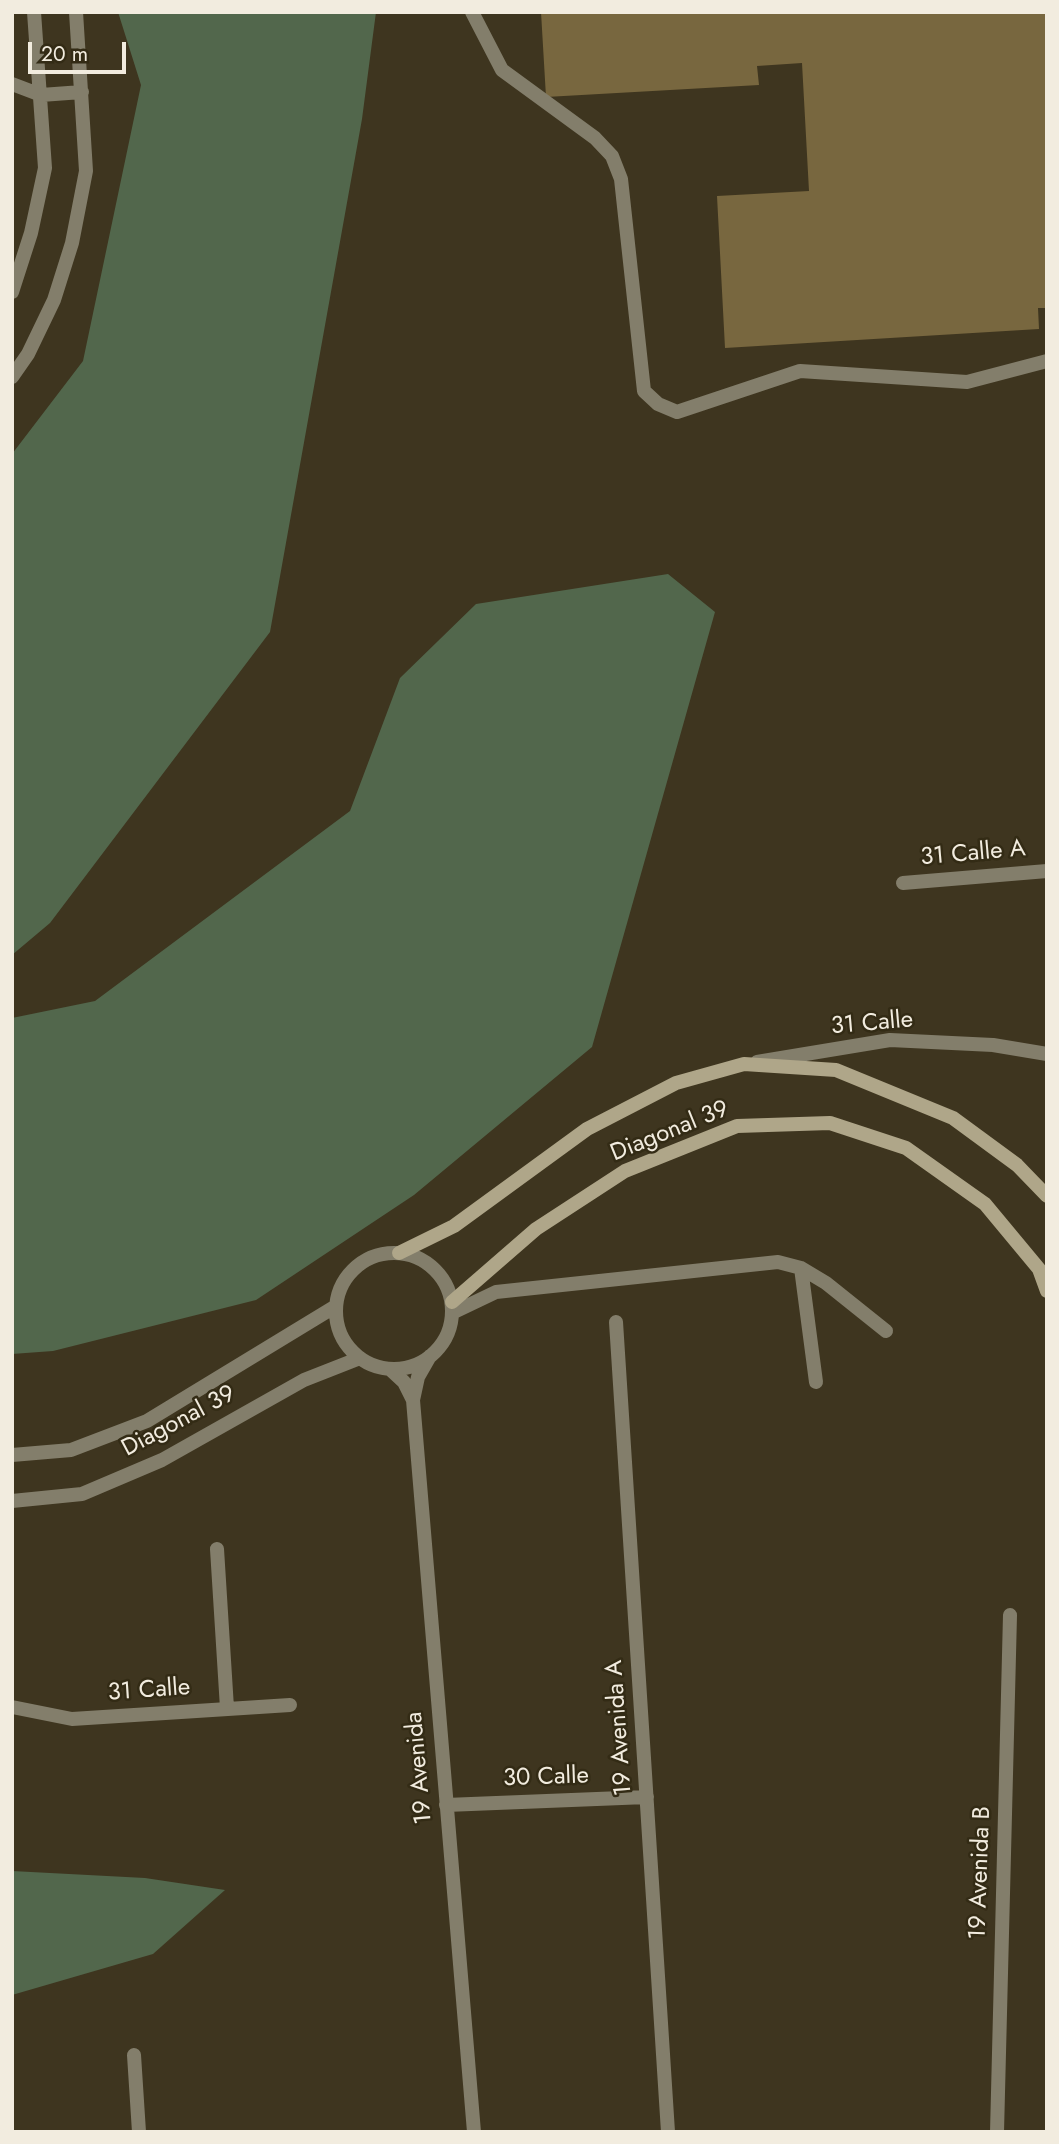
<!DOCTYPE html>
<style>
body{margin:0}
#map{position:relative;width:1059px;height:2144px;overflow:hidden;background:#3e351f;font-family:Jost,sans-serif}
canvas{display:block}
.frame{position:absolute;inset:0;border:14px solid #f2ecdf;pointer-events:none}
.scale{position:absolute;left:28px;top:42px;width:98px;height:32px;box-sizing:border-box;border:4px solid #f2ecdf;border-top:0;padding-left:9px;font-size:21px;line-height:24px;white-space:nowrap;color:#f2ecdf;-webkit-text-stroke:5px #332b15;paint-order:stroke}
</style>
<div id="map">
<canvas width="1059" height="2144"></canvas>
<div class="frame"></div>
<div class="scale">20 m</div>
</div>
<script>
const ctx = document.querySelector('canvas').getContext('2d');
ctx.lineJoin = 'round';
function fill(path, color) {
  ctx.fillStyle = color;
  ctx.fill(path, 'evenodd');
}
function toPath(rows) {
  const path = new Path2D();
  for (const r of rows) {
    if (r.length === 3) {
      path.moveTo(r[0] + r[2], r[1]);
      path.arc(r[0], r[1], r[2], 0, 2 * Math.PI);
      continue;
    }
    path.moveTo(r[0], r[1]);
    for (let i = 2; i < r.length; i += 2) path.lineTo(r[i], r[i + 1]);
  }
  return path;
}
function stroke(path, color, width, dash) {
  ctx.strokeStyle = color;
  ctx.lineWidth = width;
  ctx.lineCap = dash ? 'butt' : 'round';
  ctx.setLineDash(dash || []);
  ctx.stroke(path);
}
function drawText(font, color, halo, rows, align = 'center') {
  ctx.font = font + ' Jost,sans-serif';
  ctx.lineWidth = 5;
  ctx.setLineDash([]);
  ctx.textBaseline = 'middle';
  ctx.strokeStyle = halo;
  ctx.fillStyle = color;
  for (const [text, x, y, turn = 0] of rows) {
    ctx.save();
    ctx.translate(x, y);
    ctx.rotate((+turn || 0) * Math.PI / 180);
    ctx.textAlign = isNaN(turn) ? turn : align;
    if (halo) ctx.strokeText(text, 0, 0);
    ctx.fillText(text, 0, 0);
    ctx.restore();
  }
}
fill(toPath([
 [118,12,376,12,362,119,270,632,50,923,12,955,12,454,83,361,141,85],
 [668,574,715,612,592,1047,414,1195,256,1300,53,1351,12,1354,12,1018,95,1001,350,811,400,678,476,604],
 [12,1871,145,1878,225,1890,153,1954,12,1995]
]), '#52674c');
fill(toPath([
 [541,12,1047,12,1047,308,1038,308,1039,329,725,348,717,196,809,191,802,63,757,66,759,85,546,97]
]), '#78673f');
stroke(toPath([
 [472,12,502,70,595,138,612,156,621,179,644,391,658,404,677,412,800,371,967,382,1047,361]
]), '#837e6b', 14);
stroke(toPath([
 [12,84,41,95,82,92],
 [12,292,31,233,45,168,34,12],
 [12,377,28,354,54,300,72,243,86,171,76,12],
 [903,883,1047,871],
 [757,1062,890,1040,993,1045,1047,1054],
 [394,1311,58],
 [801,1268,816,1382],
 [452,1313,496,1292,778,1262,801,1268,826,1283,886,1331],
 [616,1322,668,2132],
 [430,1356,418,1377,413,1400,474,2132],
 [390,1369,404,1382,413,1400],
 [12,1455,71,1450,147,1421,336,1306],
 [12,1501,82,1494,162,1460,304,1380,360,1358],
 [217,1549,227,1708],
 [12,1707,72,1719,290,1705],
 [446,1805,647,1797],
 [134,2055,139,2132],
 [997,2132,1010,1615]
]), '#837e6b', 14);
stroke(toPath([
 [399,1253,454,1226,587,1129,676,1083,744,1064,836,1070,953,1118,1017,1165,1047,1196],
 [452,1302,536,1229,625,1171,737,1126,830,1123,906,1148,985,1204,1039,1269,1047,1291]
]), '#afa689', 14);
drawText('24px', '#f2ecdf', '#332b15', [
 ["31 Calle A",973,854,-5],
 ["31 Calle",872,1024,-5],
 ["Diagonal 39",670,1132,-22],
 ["Diagonal 39",179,1422,-28],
 ["31 Calle",149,1691,-4],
 ["19 Avenida A",620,1728,-94],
 ["19 Avenida",420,1768,-95],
 ["30 Calle",546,1778,-2],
 ["19 Avenida B",981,1873,-88]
]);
</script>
